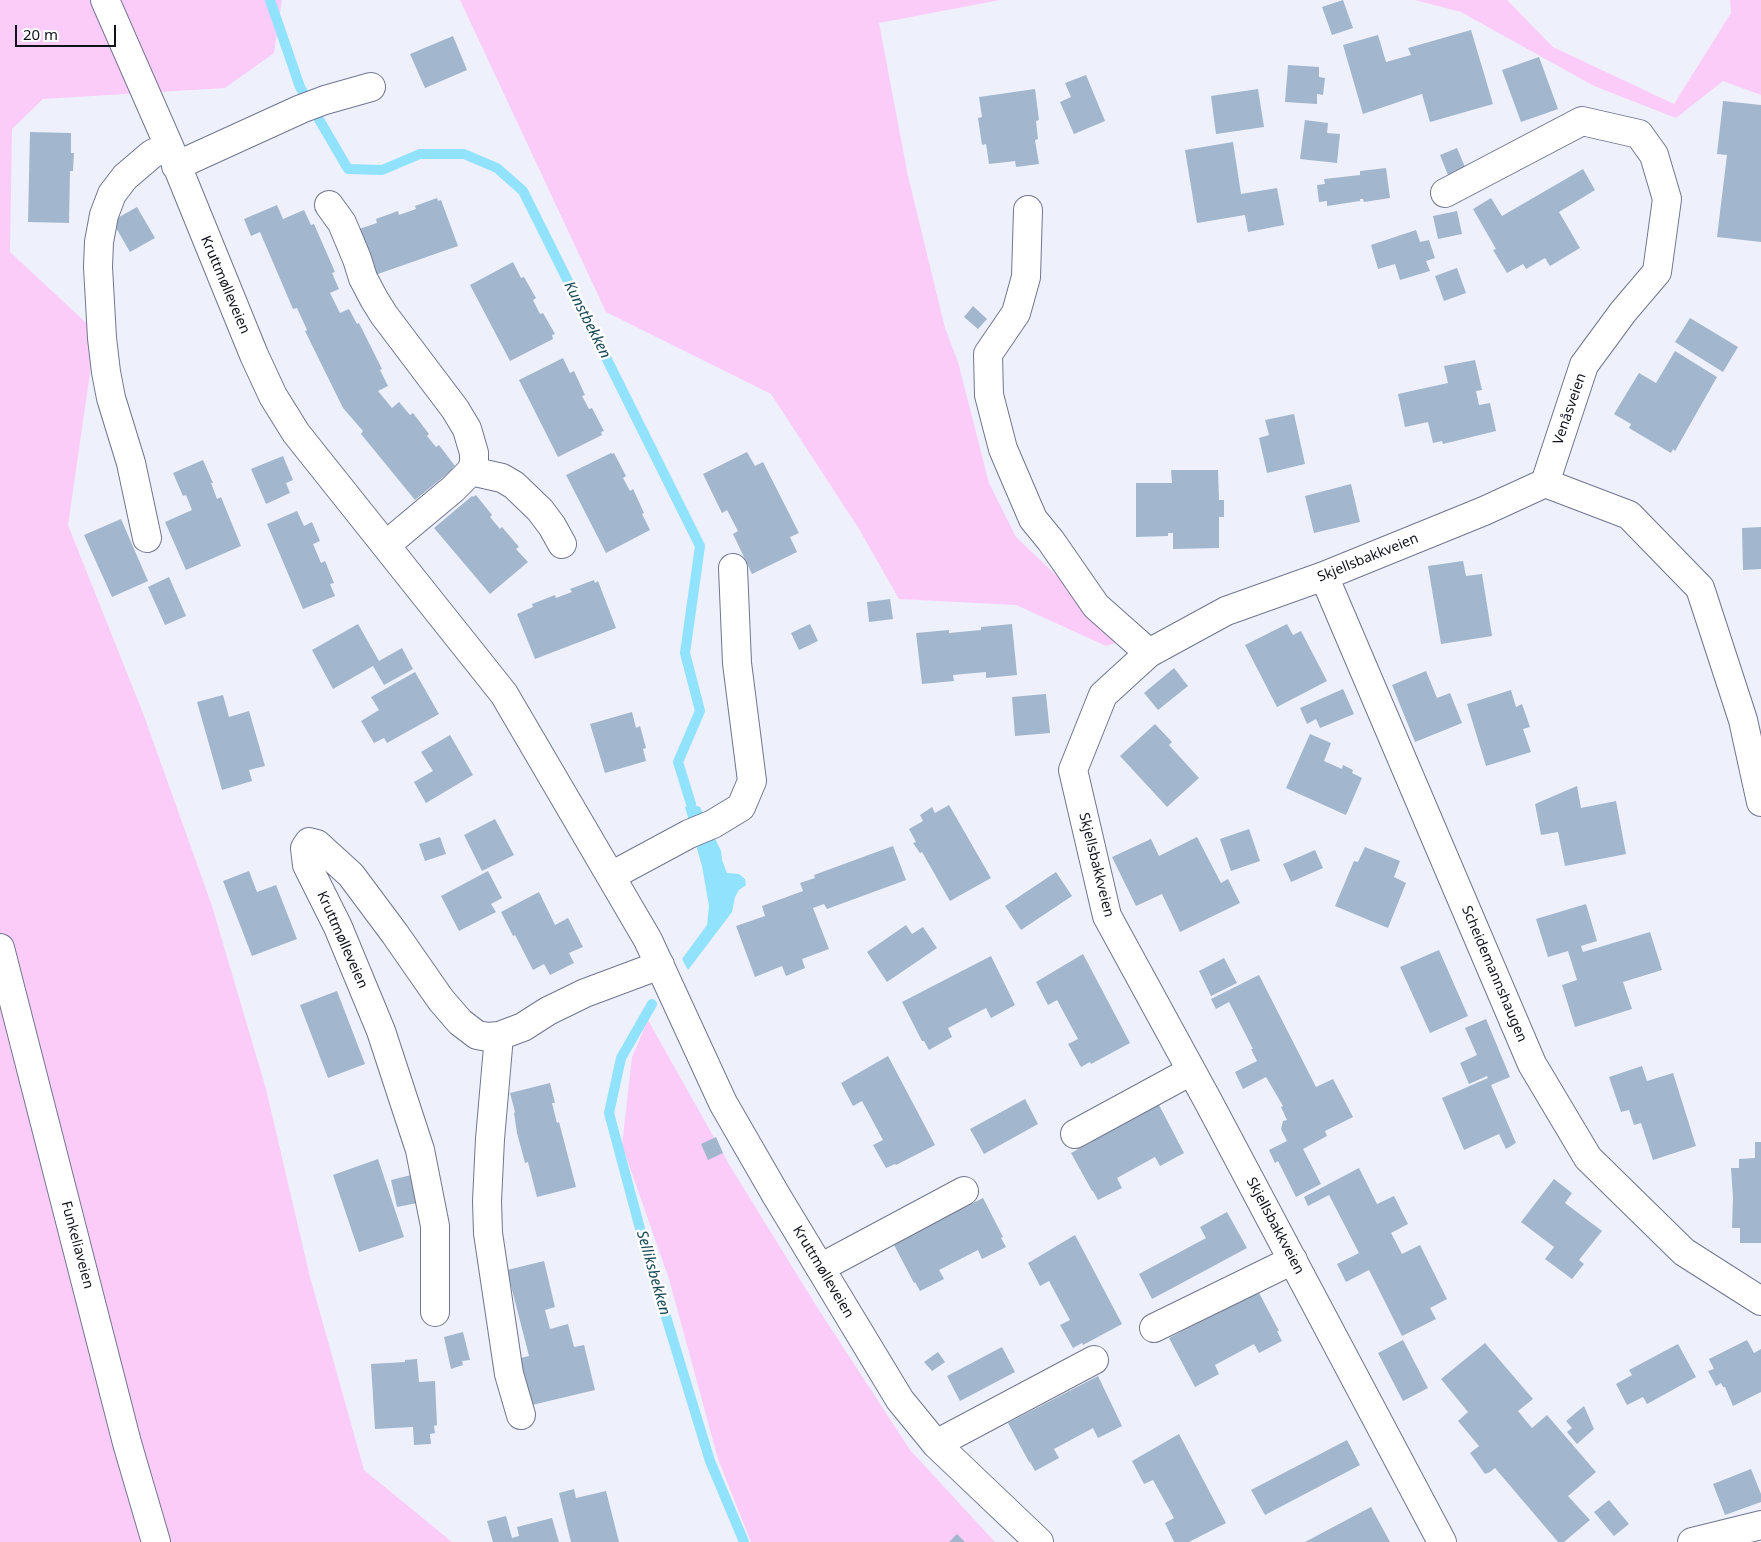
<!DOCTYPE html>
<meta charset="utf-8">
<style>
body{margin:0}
#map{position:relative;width:1761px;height:1542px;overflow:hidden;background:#eef0fc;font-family:"Noto Sans",sans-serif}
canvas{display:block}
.scale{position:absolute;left:15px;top:25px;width:101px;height:22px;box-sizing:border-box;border:2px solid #11131c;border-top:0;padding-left:6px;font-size:15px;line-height:18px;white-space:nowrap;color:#11131c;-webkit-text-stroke:4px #fff;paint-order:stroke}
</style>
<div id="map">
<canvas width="1761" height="1542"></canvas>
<div class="scale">20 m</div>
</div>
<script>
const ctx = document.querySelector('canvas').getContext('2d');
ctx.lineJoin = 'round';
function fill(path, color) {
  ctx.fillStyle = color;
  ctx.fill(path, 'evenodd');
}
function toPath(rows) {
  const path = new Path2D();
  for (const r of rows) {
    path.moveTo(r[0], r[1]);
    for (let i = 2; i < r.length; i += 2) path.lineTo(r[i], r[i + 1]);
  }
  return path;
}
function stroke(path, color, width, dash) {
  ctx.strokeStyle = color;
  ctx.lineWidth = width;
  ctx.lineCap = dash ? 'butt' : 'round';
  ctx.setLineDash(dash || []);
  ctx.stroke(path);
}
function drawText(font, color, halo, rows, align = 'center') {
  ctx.font = font + ' "Noto Sans",sans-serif';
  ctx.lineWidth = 5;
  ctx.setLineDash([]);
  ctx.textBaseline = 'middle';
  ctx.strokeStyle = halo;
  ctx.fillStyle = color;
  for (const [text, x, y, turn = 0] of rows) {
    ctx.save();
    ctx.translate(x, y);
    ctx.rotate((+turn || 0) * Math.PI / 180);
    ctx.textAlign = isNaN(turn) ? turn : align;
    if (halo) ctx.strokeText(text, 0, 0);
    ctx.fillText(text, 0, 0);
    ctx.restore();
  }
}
fill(toPath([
 [0,0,282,0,274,53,225,88,43,99,12,129,10,252,96,332,68,525,143,713,212,906,266,1089,310,1277,364,1470,452,1542,0,1542],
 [460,0,1000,0,879,23,908,176,945,328,958,362,989,483,1016,537,1124,640,1106,646,1016,605,899,599,859,529,771,394,606,312],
 [1415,0,1507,0,1553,47,1674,104,1731,13,1730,0,1761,0,1761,95,1723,81,1676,118,1594,86,1461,12],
 [648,1020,730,1166,817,1307,910,1450,995,1542,751,1542,718,1459,669,1279,622,1145,632,1057]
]), '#fcccf8');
fill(toPath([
 [691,804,700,807,721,851,722,860,727,873,739,874,745,879,746,885,739,890,735,897,732,912,688,970,682,959,707,925,709,906,702,866,685,807]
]), '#91e2fd');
stroke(toPath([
 [270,0,300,87,348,169,382,170,420,154,464,154,497,168,523,191,700,546,685,653,700,711,678,762,691,804],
 [652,1004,621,1058,609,1113,646,1251,710,1461,744,1542]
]), '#91e2fd', 10);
fill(toPath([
 [1343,0,1353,28,1332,35,1322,7],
 [1471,30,1493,104,1430,122,1422,94,1363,114,1343,45,1378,35,1386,62,1411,55,1408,48],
 [453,36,467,70,425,88,410,54],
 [1539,57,1558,109,1521,122,1502,70],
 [1288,65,1319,67,1319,77,1325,78,1323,95,1317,94,1317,104,1285,102],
 [1086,75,1105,121,1074,134,1060,102,1071,97,1065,83],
 [1035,89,1039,120,1036,121,1038,139,1035,140,1039,164,1016,167,1015,161,989,164,986,144,982,145,978,118,982,117,979,97],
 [1258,89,1264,127,1216,134,1211,96],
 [1723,101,1761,105,1761,242,1717,237,1727,155,1717,154],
 [1305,120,1328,123,1327,133,1340,134,1337,163,1300,159],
 [30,132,71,133,71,153,74,153,73,171,70,171,69,223,28,222],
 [1233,142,1241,194,1277,188,1284,225,1248,232,1245,215,1197,223,1185,150],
 [1457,148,1465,167,1448,175,1440,155],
 [1386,168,1390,198,1364,202,1363,199,1360,199,1360,201,1327,206,1327,201,1319,202,1317,185,1325,184,1324,179,1360,175,1360,171],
 [1583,169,1595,190,1559,212,1580,248,1550,266,1545,258,1526,269,1523,264,1507,273,1493,250,1496,249,1473,209,1491,198,1502,216],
 [437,198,438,201,441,200,458,246,375,275,359,229,377,223,376,219,398,211,399,215,416,209,415,206],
 [277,205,283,219,304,210,311,225,314,224,335,272,332,273,339,289,330,293,340,313,349,309,357,324,359,323,382,369,380,370,388,386,378,391,392,408,399,402,410,415,413,413,429,434,427,436,436,447,439,445,455,466,452,468,453,469,415,500,361,434,363,431,343,408,305,331,307,330,297,308,293,309,260,232,251,236,244,219],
 [137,207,155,238,130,252,112,221],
 [1457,211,1462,234,1438,239,1433,216],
 [1416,230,1420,242,1429,240,1435,258,1426,261,1430,271,1400,280,1395,264,1378,269,1371,245],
 [513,262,521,278,524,277,536,298,533,300,540,314,543,313,555,334,552,335,553,339,510,361,470,285],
 [1457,268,1466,293,1444,301,1435,276],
 [973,306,987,319,978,329,964,317],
 [1690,318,1738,347,1723,372,1675,342],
 [1675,351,1717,377,1675,451,1673,449,1671,453,1629,428,1631,424,1614,414,1639,373,1656,383],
 [563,358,570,373,574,371,585,395,582,396,589,409,592,408,604,431,601,432,602,435,558,457,519,380],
 [1475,360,1482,390,1476,391,1479,405,1490,403,1496,431,1443,444,1442,441,1433,443,1428,422,1405,427,1398,394,1448,383,1444,366],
 [1294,414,1305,464,1267,473,1259,438,1269,435,1265,420],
 [747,452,755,466,763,462,799,533,790,537,797,552,752,574,733,534,738,531,727,510,722,513,703,474],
 [611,453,612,454,614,453,626,476,623,478,630,491,633,489,644,513,642,514,650,530,606,553,566,475],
 [283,456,293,480,286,483,290,493,266,504,251,469],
 [203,460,213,483,211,483,217,499,221,497,241,546,186,570,165,522,192,510,186,495,183,496,173,473],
 [1171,470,1218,470,1219,500,1224,500,1224,517,1219,517,1219,548,1173,549,1173,533,1168,533,1168,536,1136,537,1136,483,1172,483],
 [1351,484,1360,522,1314,533,1305,496],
 [476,495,492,515,490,517,500,529,502,527,519,547,516,549,528,562,490,594,434,528,472,496,473,497],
 [297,511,304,526,312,522,320,541,313,544,321,563,325,561,334,583,330,584,335,596,303,609,267,524],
 [121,519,148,581,112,597,84,535],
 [1761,527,1761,569,1743,570,1742,528],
 [1463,561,1466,576,1482,574,1492,636,1441,644,1428,566],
 [169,577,186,616,165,625,148,587],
 [594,580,595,583,598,581,616,628,535,659,517,614,533,607,532,604,555,595,556,598,572,592,570,589],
 [890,599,893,619,869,622,867,602],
 [358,624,379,661,402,648,413,669,384,685,373,666,333,689,312,650],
 [810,624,818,641,799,650,791,633],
 [1012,624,1017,675,986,678,986,672,953,675,954,681,922,684,916,633,949,630,949,633,981,630,981,627],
 [1287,624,1293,635,1301,631,1327,681,1277,707,1245,645],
 [1174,668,1188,686,1158,710,1144,693],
 [1426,671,1437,698,1450,693,1462,723,1415,742,1392,685],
 [415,672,439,714,387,743,384,738,374,743,361,721,379,710,371,697],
 [1343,689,1354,714,1320,728,1316,719,1307,724,1300,708],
 [1511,690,1516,707,1522,704,1530,727,1523,729,1531,752,1486,766,1467,704],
 [1046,694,1050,733,1015,736,1012,697],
 [223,695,229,717,249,711,265,766,249,770,252,781,222,790,197,702],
 [632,712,636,728,640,726,646,748,643,749,646,761,605,773,590,724],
 [1155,724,1172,742,1169,745,1199,778,1167,807,1120,756],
 [1310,734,1331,743,1324,761,1342,769,1343,765,1353,770,1352,773,1362,778,1346,815,1286,788],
 [450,735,473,775,426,803,414,782,433,771,421,752],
 [1577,786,1581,808,1616,801,1626,854,1565,866,1558,832,1541,835,1535,804],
 [949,805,991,878,950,901,922,852,920,853,913,843,916,842,909,829,923,821,920,815,932,807,935,813],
 [495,819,514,855,482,871,464,835],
 [1249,829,1260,861,1231,871,1220,839],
 [440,837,446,854,425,861,419,844],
 [1197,837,1221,883,1228,879,1240,903,1180,932,1162,894,1136,906,1112,857,1151,839,1159,856],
 [893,846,906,880,827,909,824,904,813,908,829,949,802,959,805,968,786,976,782,966,755,977,736,926,765,916,762,906,803,891,800,883,815,878,814,875],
 [1365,847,1400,861,1394,877,1406,883,1388,928,1335,906,1354,861,1358,862],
 [1315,850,1323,868,1291,882,1283,864],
 [249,871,257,892,276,885,297,939,252,956,223,881],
 [488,871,502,898,491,904,496,912,459,931,441,896],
 [1056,872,1072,896,1021,930,1005,906],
 [539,892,555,925,568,918,583,947,569,953,574,963,550,975,544,964,533,970,515,935,513,936,501,912],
 [1586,904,1597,941,1581,946,1583,952,1650,932,1662,970,1623,982,1632,1009,1575,1027,1562,985,1577,980,1568,951,1548,957,1536,919],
 [906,925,912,934,923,927,937,948,887,982,867,952],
 [1439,950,1468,1016,1430,1033,1400,967],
 [1083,954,1130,1043,1091,1064,1090,1062,1081,1067,1068,1044,1078,1039,1057,1000,1048,1005,1036,982],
 [991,956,1015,1005,991,1018,986,1008,948,1028,952,1037,929,1050,924,1041,922,1041,902,1002],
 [1224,958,1237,983,1211,996,1199,971],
 [1259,975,1316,1087,1333,1079,1353,1117,1325,1131,1327,1136,1303,1149,1321,1184,1296,1197,1278,1161,1275,1163,1269,1150,1287,1141,1281,1129,1283,1121,1287,1120,1281,1107,1283,1106,1266,1077,1243,1089,1235,1072,1257,1061,1251,1049,1253,1049,1229,1002,1216,1009,1211,999],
 [337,991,365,1064,328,1078,300,1005],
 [1486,1019,1510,1077,1491,1085,1516,1143,1506,1149,1499,1134,1464,1150,1442,1098,1488,1078,1487,1076,1469,1084,1460,1063,1477,1055,1465,1028],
 [888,1056,935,1145,896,1165,895,1164,886,1168,873,1145,883,1140,862,1101,853,1106,841,1083],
 [1642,1066,1647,1081,1673,1073,1696,1146,1653,1160,1641,1123,1634,1125,1629,1110,1621,1112,1609,1077],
 [550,1083,555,1103,552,1103,557,1123,559,1122,576,1187,537,1197,528,1162,525,1163,517,1133,514,1113,515,1112,510,1093],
 [1025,1099,1038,1124,984,1154,970,1129],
 [1159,1105,1184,1153,1160,1166,1155,1157,1117,1178,1122,1188,1098,1200,1093,1191,1092,1191,1071,1153],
 [716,1137,723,1153,708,1160,701,1144],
 [1755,1142,1761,1142,1761,1243,1740,1243,1740,1228,1732,1228,1733,1198,1731,1168,1739,1168,1739,1159,1755,1158],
 [378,1159,404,1237,359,1252,333,1175],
 [1359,1168,1377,1204,1394,1196,1408,1224,1391,1233,1402,1254,1420,1245,1447,1299,1430,1308,1436,1319,1402,1336,1369,1270,1346,1282,1337,1264,1359,1253,1329,1195,1308,1206,1304,1197],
 [411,1175,417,1203,397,1207,391,1180],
 [1554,1179,1572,1193,1565,1203,1602,1231,1579,1260,1584,1264,1572,1279,1545,1259,1554,1247,1521,1222],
 [983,1198,1003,1237,1001,1238,1006,1247,982,1259,978,1250,939,1270,944,1279,920,1291,915,1282,914,1283,893,1243],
 [1227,1212,1247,1248,1152,1299,1139,1274,1206,1238,1200,1227],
 [1075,1235,1122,1324,1083,1345,1082,1343,1073,1348,1060,1325,1070,1320,1049,1281,1040,1286,1028,1263],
 [544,1261,555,1307,545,1310,550,1329,568,1324,574,1347,584,1345,595,1390,532,1405,520,1358,529,1356,507,1270],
 [1258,1291,1279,1331,1277,1331,1282,1341,1259,1353,1254,1344,1215,1365,1219,1374,1195,1387,1169,1338],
 [463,1332,470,1360,462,1361,463,1365,451,1369,444,1337],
 [1403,1340,1428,1388,1403,1401,1378,1353],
 [1747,1340,1754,1353,1761,1349,1761,1392,1733,1406,1725,1387,1723,1387,1721,1383,1716,1386,1708,1371,1714,1369,1709,1359],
 [1485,1343,1533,1399,1518,1411,1526,1421,1532,1428,1547,1415,1596,1472,1568,1496,1590,1520,1564,1542,1558,1542,1495,1468,1490,1472,1485,1474,1470,1453,1479,1446,1458,1421,1468,1412,1441,1379],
 [1678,1344,1696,1377,1647,1404,1643,1397,1627,1405,1616,1384,1632,1375,1629,1370],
 [1002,1347,1015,1372,960,1401,947,1376],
 [938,1352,945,1362,932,1371,924,1362],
 [417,1359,419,1382,435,1381,437,1425,434,1426,435,1433,430,1434,431,1444,414,1445,413,1427,375,1429,371,1364,405,1362,405,1360],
 [1098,1376,1122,1426,1098,1438,1093,1428,1054,1449,1059,1458,1035,1471,1030,1462,1029,1462,1008,1423],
 [1584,1406,1594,1429,1577,1444,1567,1432,1572,1428,1566,1421],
 [1179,1434,1226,1523,1189,1542,1174,1542,1165,1523,1174,1518,1153,1480,1144,1484,1132,1461],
 [1347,1440,1360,1465,1265,1515,1251,1490],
 [1751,1469,1761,1494,1761,1502,1725,1515,1713,1484],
 [574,1489,576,1498,606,1491,619,1542,571,1542,559,1493],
 [1609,1500,1629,1524,1614,1536,1594,1512],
 [1371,1507,1390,1542,1305,1542],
 [506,1516,512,1538,519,1536,517,1527,552,1518,559,1542,493,1542,487,1521],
 [957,1534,965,1542,949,1542]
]), '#a2b7cd');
const minor = toPath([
 [105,0,169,146,254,355,273,396,296,433,504,694,648,940,723,1103,776,1195,900,1400,936,1444,1039,1542],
 [176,166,301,109,325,100,371,87],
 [1445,193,1582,121,1639,134,1654,155,1667,199,1657,272,1623,312,1584,365,1545,483,1629,515,1700,588,1743,720,1761,802],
 [329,205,342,223,357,259,363,278,374,299,384,315,455,409,467,429,474,453,474,463,471,471,453,489,386,545],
 [1028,210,1026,277,1016,313,988,354,989,395,1003,449,1033,519,1051,541,1096,606,1149,653],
 [471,471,502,478,514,485,540,510,552,526,562,544],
 [147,538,131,463,111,398,106,372,102,338,98,267,99,242,104,215,112,194,125,177,152,154,169,146],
 [1324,576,1532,1064,1588,1158,1684,1252,1761,1301],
 [611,876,689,834,713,824,741,807,752,781,737,663,733,568],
 [0,948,127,1443,156,1542],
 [499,1036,490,1139,487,1201,488,1233,509,1374,521,1415],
 [1075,1134,1191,1071],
 [820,1268,964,1191],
 [435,1312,435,1226,420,1150,381,1031,338,927,307,865,305,848,309,842,317,844,351,875,395,934,441,1000,460,1022,477,1035,488,1037,499,1036,523,1027,548,1011,585,993,660,965],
 [1154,1328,1293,1260],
 [936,1444,1094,1360],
 [1442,1542,1208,1101,1107,916,1073,770,1103,695,1149,653,1226,611,1324,576,1484,511,1545,483],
 [1692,1542,1761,1525]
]);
stroke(minor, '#71768f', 30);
stroke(minor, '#fff', 28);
drawText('14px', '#11131c', '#fff', [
 ["Kruttmølleveien",225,285,67],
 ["Venåsveien",1570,409,-71],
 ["Skjellsbakkveien",1368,558,-22],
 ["Skjellsbakkveien",1096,865,76],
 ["Kruttmølleveien",342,940,66],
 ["Scheidemannshaugen",1494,974,67],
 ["Skjellsbakkveien",1275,1226,62],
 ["Funkeliaveien",77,1245,75],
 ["Kruttmølleveien",823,1272,59]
]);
drawText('italic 15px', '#184856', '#fff', [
 ["Kunstbekken",587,320,63],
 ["Selliksbekken",653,1273,74]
]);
</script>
